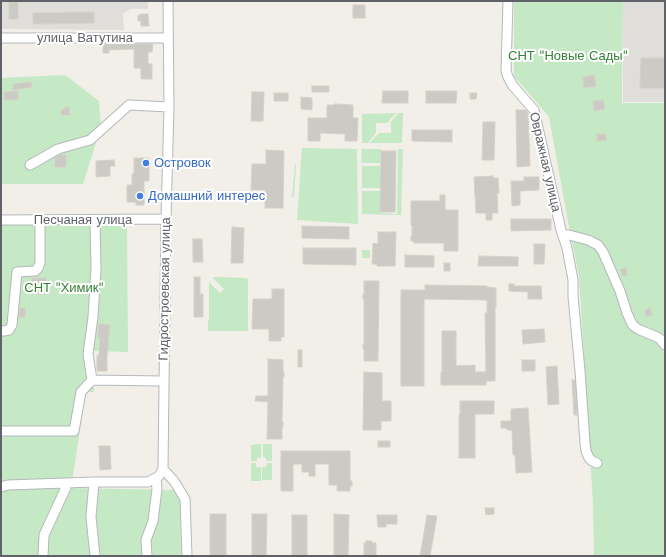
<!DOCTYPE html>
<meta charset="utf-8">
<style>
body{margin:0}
#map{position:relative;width:666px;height:557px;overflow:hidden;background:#f1efe8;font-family:"Work Sans",sans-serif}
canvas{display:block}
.frame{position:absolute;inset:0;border:2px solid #5f6368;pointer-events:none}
</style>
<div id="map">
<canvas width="666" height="557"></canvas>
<div class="frame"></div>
</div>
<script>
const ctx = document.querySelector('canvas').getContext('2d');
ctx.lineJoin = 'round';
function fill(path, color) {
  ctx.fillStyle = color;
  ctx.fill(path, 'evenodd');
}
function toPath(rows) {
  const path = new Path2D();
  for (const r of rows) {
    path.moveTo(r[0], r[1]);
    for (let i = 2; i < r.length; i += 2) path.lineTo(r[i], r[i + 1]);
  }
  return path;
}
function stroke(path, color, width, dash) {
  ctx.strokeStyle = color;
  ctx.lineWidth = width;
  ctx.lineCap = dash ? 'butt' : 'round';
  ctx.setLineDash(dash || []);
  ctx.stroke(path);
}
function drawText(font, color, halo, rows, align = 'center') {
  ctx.font = font + ' "Work Sans",sans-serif';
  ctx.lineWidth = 4;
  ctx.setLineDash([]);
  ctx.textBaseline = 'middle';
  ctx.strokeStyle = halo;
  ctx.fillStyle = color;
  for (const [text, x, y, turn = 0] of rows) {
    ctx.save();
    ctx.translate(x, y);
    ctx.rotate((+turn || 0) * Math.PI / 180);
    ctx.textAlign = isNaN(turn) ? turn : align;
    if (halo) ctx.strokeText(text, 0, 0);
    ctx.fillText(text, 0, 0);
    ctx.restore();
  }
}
fill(toPath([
 [1,1,148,1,148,9,131,9,123,13,124,30,1,29],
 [623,1,665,1,665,102,623,102]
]), '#e0deda');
fill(toPath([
 [514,1,623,1,622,103,665,103,665,556,594,556,593,503,579,276,569,227,549,117,514,76],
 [65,75,99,101,101,127,83,184,1,184,1,78],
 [396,113,387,123,376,123,376,133,368,143,362,143,362,114],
 [398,113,403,113,402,143,370,143,379,133,391,133,391,123,390,123],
 [302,148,357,149,358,224,297,220],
 [362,149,381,149,380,163,361,163],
 [398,149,403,149,401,215,362,214,362,191,380,191,380,213,397,214],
 [295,163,296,164,294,197,292,197],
 [362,166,380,166,380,188,362,188],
 [1,225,127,225,128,352,93,351,94,392,86,392,71,488,176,490,180,500,181,556,1,556],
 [362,250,370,250,370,258,362,258],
 [214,277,246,278,248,279,248,331,208,331,208,320,209,320,209,282,220,293,224,289,213,278],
 [261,444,261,458,257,458,257,461,251,461,251,445],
 [263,444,272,444,272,461,267,461,265,457,263,457],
 [251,463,256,463,256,467,261,467,261,481,251,481],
 [267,463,272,463,272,480,262,480,262,467,266,467]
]), '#c5e8c5');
const building = toPath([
 [9,1,18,1,18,19,9,19,9,1],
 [353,5,365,5,365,18,353,18,353,5],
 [94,12,94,23,33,24,33,13,94,12],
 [141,14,148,14,149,26,141,26,141,21,138,21,138,15,141,15,141,14],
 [103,44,153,44,152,52,148,52,148,64,152,64,152,79,141,79,141,68,134,68,134,49,109,50,109,53,103,53,103,44],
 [641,58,665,58,665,88,640,88,641,58],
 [594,75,596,86,584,88,583,77,594,75],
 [31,82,32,87,13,90,13,84,31,82],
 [312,86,329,86,329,92,312,92,312,86],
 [18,91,18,99,5,100,4,92,18,91],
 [383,91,408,91,408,103,382,103,383,91],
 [426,91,457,91,456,103,426,103,426,91],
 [252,92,264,92,263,121,251,121,252,92],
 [274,93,288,93,288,101,274,101,274,93],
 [470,93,477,93,476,99,470,99,470,93],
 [301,97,312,98,312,110,301,109,301,97],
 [603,100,605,109,594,111,593,101,603,100],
 [335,104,353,105,353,118,358,118,357,141,345,141,345,134,320,133,320,141,308,141,308,118,327,118,327,105,335,105,335,104],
 [69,107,70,115,61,115,61,110,64,110,64,108,69,107],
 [516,110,526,110,528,113,530,166,517,167,516,110],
 [483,122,495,122,494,160,482,160,483,122],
 [412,130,452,130,452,142,412,141,412,130],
 [597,134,606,134,606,140,597,141,597,134],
 [266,150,284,151,283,208,265,208,265,190,251,190,252,164,266,164,266,150],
 [381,151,396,151,395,212,380,212,381,151],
 [59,155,66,155,66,167,55,167,55,158,59,155],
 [134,158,149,158,149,181,144,181,144,205,136,205,136,202,127,202,127,185,132,185,132,174,134,174,134,158],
 [114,160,115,166,110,166,110,176,96,177,96,161,114,160],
 [493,176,493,178,498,178,499,193,497,193,498,213,492,213,492,220,486,220,486,213,476,213,474,177,493,176],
 [524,177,539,177,539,190,520,191,520,205,512,206,511,181,524,181,524,177],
 [440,195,445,195,445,210,458,210,458,251,444,251,444,243,414,243,414,241,411,241,411,236,412,236,412,225,411,225,411,201,440,201,440,195],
 [511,219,551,219,551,230,511,231,511,219],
 [302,226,349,227,349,239,302,238,302,226],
 [232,227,244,228,243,263,231,263,232,227],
 [378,232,396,232,395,266,377,266,377,264,372,264,373,243,378,244,378,232],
 [193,239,202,239,203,262,193,262,193,239],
 [534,244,545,244,544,264,534,264,534,244],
 [303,248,356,248,356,265,303,264,303,248],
 [405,255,434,256,434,267,405,267,405,255],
 [479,256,518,257,518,266,478,266,479,256],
 [444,263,450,263,450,271,444,271,444,263],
 [626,268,627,275,622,276,621,269,626,268],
 [194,277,200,277,200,294,203,294,203,317,194,317,194,277],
 [32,278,46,278,46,294,32,294,32,278],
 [364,281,379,281,378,361,364,361,364,349,363,349,363,344,364,344,364,299,363,299,363,294,364,294,364,281],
 [509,284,514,284,514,286,541,286,542,299,528,299,528,292,509,291,509,284],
 [425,285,487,286,487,287,496,288,496,307,495,307,495,381,486,381,486,385,441,385,441,372,442,372,442,331,456,331,456,366,475,365,475,372,486,372,485,313,487,313,487,300,424,299,424,386,401,386,401,290,425,290,425,285],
 [272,289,284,289,284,337,281,337,281,341,269,341,269,329,252,329,253,299,272,299,272,289],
 [20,308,25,308,25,317,19,317,20,308],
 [650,308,652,315,646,316,645,310,650,308],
 [99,324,110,325,107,356,107,371,97,371,97,355,99,355,100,338,98,338,99,324],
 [544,329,545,342,523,344,522,330,544,329],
 [298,350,302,350,302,367,298,367,298,350],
 [268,359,283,360,283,372,284,372,284,377,283,377,282,422,283,422,283,427,282,427,282,439,267,439,268,402,255,401,256,396,268,396,268,359],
 [522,360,535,360,535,371,522,371,522,360],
 [557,366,559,404,548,405,546,367,557,366],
 [364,372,382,373,382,401,391,401,391,421,381,421,381,430,363,430,364,372],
 [572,380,575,380,577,415,574,415,572,380],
 [460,401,494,401,494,414,475,414,475,458,459,458,459,415,460,415,460,401],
 [528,408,532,472,516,473,515,455,513,455,512,430,507,430,507,428,501,428,501,421,511,421,511,409,528,408],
 [378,441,390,441,390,447,378,447,378,441],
 [99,446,110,446,111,469,100,470,99,446],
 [281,451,350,451,350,481,352,481,352,486,350,486,350,491,337,491,337,485,329,485,329,464,315,464,315,476,309,476,309,472,302,472,302,464,293,464,293,491,281,491,281,451],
 [485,508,494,508,494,514,486,515,485,508],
 [210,514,226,514,226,556,210,556,210,514],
 [252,514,267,514,266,556,252,556,252,514],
 [334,514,349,515,348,556,334,556,334,514],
 [292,515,307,515,307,556,292,556,292,515],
 [377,515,397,515,397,524,386,524,386,527,378,527,377,515],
 [427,515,437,516,430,556,420,556,427,515],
 [366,541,372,541,372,543,376,543,376,556,364,556,364,543,366,543,366,541]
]);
fill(building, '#cccac5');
stroke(building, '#d6d1c6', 1);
const minor = toPath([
 [508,1,506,71,508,77,513,86,534,110,561,230,567,248,573,280,573,296,580,371,585,443,586,451,589,458,592,461,597,463],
 [1,38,168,38],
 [30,165,58,149,90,140,129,105,169,107],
 [1,220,166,219],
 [563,235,569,235,588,240,598,245,603,252,620,291,627,313,632,324,635,327,640,330,657,337,660,339,665,345],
 [1,331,4,331,9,330,12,325,17,272,35,271,38,268,40,263,40,220],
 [92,380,88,354,93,317,96,269,95,220],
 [1,431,74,431,81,392,92,380,163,381],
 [163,469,174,481,185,499,187,556],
 [94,482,91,517,95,556],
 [1,487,8,485,94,482,148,482,159,476,163,469,166,219,169,107,168,1],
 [43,556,44,535,68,483],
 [147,556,146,540,153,521,157,489,156,478]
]);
stroke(minor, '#b5b8bc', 11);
stroke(minor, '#fff', 9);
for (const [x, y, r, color] of [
 [146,163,4,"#3f7fe0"],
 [140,196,4,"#3f7fe0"]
]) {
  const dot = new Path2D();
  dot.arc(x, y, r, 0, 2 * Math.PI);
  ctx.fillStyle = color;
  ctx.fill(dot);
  stroke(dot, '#fff', 1.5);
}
drawText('13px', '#5f6368', '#fff', [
 ["улица Ватутина",85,38],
 ["Овражная улица",545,162,77],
 ["Песчаная улица",83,220],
 ["Гидростроевская улица",165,289,-89]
]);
drawText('13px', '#348238', '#fff', [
 ["СНТ \"Новые Сады\"",568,56],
 ["СНТ \"Химик\"",64,288]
]);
drawText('13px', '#366cbe', '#fff', [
 ["Островок",154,163],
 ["Домашний интерес",148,196]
], 'left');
</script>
